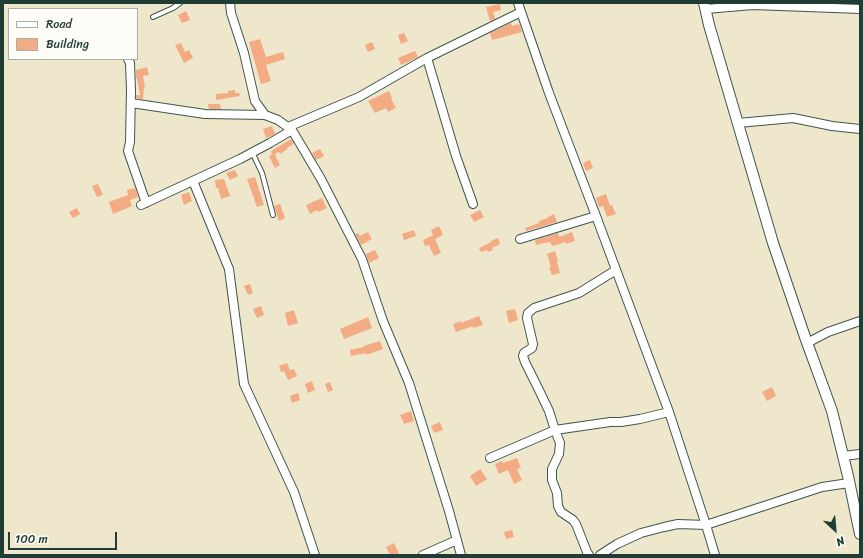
<!DOCTYPE html>
<style>
body{margin:0}
#map{position:relative;width:863px;height:558px;overflow:hidden;background:#eee7cc;font-family:Sriracha,sans-serif}
canvas{display:block}
.frame{position:absolute;inset:0;border:4px solid #1f3d34;pointer-events:none}
.legend{position:absolute;left:8px;top:8px;width:130px;height:52px;box-sizing:border-box;background:#fdfcf7;border:1px solid #a4b0a9;margin:0;padding:5px 7px;list-style:none;font-size:12px;color:#1f3d34}
.legend li{display:flex;align-items:center;gap:8px;height:20px}
.legend b{width:20px;border:1px solid #a4b0a9}
.north{position:absolute;left:815px;top:510px;width:40px;height:40px;-webkit-text-stroke:3px #fdfcf7;paint-order:stroke;rotate:154deg;font-size:11px;font-weight:700;line-height:16px;text-align:center;color:#1f3d34}
.north::after{content:'';display:block;margin:auto;width:14px;height:18px;background:#1f3d34;clip-path:polygon(50% 0,100% 100%,50% 72%,0 100%)}
.scale{position:absolute;left:8px;top:532px;width:109px;height:18px;box-sizing:border-box;border:2px solid #1f3d34;border-top:0;padding-left:5px;font-size:12px;line-height:14px;white-space:nowrap;color:#1f3d34;-webkit-text-stroke:3px #fdfcf7;paint-order:stroke}
</style>
<div id="map">
<canvas width="863" height="558"></canvas>
<div class="frame"></div>
<ul class="legend">
<li><b style="height:5px;background:#fff"></b>Road</li>
<li><b style="height:11px;background:#f2ab83"></b>Building</li>
</ul>
<div class="north">N</div>
<div class="scale">100 m</div>
</div>
<script>
const ctx = document.querySelector('canvas').getContext('2d');
ctx.lineJoin = 'round';
function fill(path, color) {
  ctx.fillStyle = color;
  ctx.fill(path, 'evenodd');
}
function toPath(rows) {
  const path = new Path2D();
  for (const r of rows) {
    path.moveTo(r[0], r[1]);
    for (let i = 2; i < r.length; i += 2) path.lineTo(r[i], r[i + 1]);
  }
  return path;
}
function stroke(path, color, width, dash) {
  ctx.strokeStyle = color;
  ctx.lineWidth = width;
  ctx.lineCap = dash ? 'butt' : 'round';
  ctx.setLineDash(dash || []);
  ctx.stroke(path);
}
fill(toPath([
 [500,4,501,10,493,12,495,19,490,21,486,7],
 [186,11,190,20,182,23,178,15],
 [511,23,512,26,519,24,522,32,492,40,490,33],
 [404,33,408,41,401,44,398,35],
 [260,39,266,57,283,52,285,59,266,65,271,81,261,84,249,42],
 [372,42,375,49,368,52,365,45],
 [181,43,185,52,189,50,193,58,184,63,175,45],
 [415,51,418,57,401,65,398,58],
 [147,67,149,75,143,76,145,87,144,87,143,99,136,98,136,95,140,95,137,78,136,78,136,70],
 [235,90,235,93,239,93,240,96,216,100,216,94,228,93,228,91],
 [389,91,392,98,391,99,396,108,388,112,386,108,375,113,368,101],
 [208,104,220,104,221,109,209,109],
 [272,126,275,134,266,138,263,129],
 [291,139,294,144,287,148,287,149,280,154,279,152,275,154,280,165,275,168,269,156,272,154,271,151],
 [320,149,324,156,316,160,312,153],
 [590,160,593,168,586,171,583,163],
 [235,170,238,176,230,180,226,173],
 [255,177,264,205,257,207,247,179],
 [224,179,230,196,221,199,218,188,216,188,215,180],
 [98,184,103,195,97,197,92,186],
 [135,188,138,197,130,200,132,206,113,214,109,202,128,195,127,190],
 [189,192,192,201,184,205,181,195],
 [606,194,610,206,612,205,616,214,607,217,603,206,599,207,596,198],
 [322,198,327,208,318,212,317,210,310,214,306,205],
 [280,204,285,218,279,221,274,206],
 [77,208,80,214,73,218,69,212],
 [480,210,484,217,474,222,470,215],
 [554,214,557,222,526,231,525,228,539,223,539,221,548,218,548,217],
 [439,226,443,235,435,239,441,253,434,256,429,245,425,246,423,240,433,235,431,230],
 [414,230,416,236,404,240,402,234],
 [368,232,372,239,361,245,355,234,358,233,360,236],
 [572,232,575,241,566,244,566,242,552,246,550,242,536,245,535,240,558,233,559,237],
 [498,238,500,244,492,248,493,250,488,252,487,250,481,252,479,248,491,242,491,241],
 [375,250,379,258,369,263,366,254],
 [555,251,558,261,557,262,560,273,552,275,549,268,551,267,547,254],
 [250,284,253,293,248,295,244,286],
 [261,306,264,315,257,318,253,309],
 [515,309,518,320,509,323,506,311],
 [294,310,298,323,288,326,285,313],
 [479,316,483,325,473,328,473,326,456,332,453,324,461,321,461,323],
 [368,317,372,328,344,339,340,329],
 [380,341,383,349,366,355,366,353,351,356,350,350,364,347,363,346],
 [287,363,290,370,294,369,297,376,288,380,284,371,281,372,279,366],
 [312,381,315,390,308,393,305,384],
 [330,382,333,390,328,392,325,384],
 [772,387,776,396,767,401,762,392],
 [298,393,300,400,292,403,290,396],
 [411,411,414,421,404,424,400,415],
 [440,422,443,430,434,433,431,426],
 [517,458,521,468,517,469,522,480,514,484,508,470,499,474,495,464,502,461,503,463],
 [480,469,487,479,476,486,470,476],
 [512,530,514,537,506,539,504,532],
 [394,543,399,553,395,555,390,555,386,547]
]), '#f2ab83');
const service = toPath([
 [153,17,173,8,180,3],
 [252,152,262,173,273,215]
]);
const minor = toPath([
 [230,3,231,13,244,53,255,101,265,115,278,120,292,130],
 [518,3,549,93,596,216,669,412,706,525,715,555],
 [706,9,753,5,860,9],
 [427,58,456,156,473,204],
 [128,59,130,63,131,90,130,142,128,151,146,203],
 [131,103,205,114,265,115],
 [738,123,793,118,832,126,860,129],
 [288,127,359,97,427,58,521,12],
 [193,181,229,269,244,384,294,492,315,555],
 [141,205,240,159,270,143,292,130,321,179,362,259,383,321,409,383,449,511,461,555],
 [520,239,596,216],
 [616,270,579,293,534,308,528,313,527,318,533,344,532,348,524,353,523,356,525,362,538,388,549,411,555,430,610,422,621,422,640,419,669,412],
 [807,343,828,332,860,321],
 [843,456,860,454],
 [490,458,555,430,560,443,559,454,552,469,552,480,557,493,558,506,561,512,573,520,576,524,587,552,589,555],
 [423,555,457,540],
 [600,555,617,544,641,533,664,527,678,524,706,525,822,487,849,483]
]);
const tertiary = toPath([
 [704,3,709,25,773,243,805,337,832,411,848,476,860,534]
]);
stroke(service, '#3e564b', 6);
stroke(minor, '#3e564b', 10);
stroke(tertiary, '#3e564b', 12);
stroke(service, '#fff', 4);
stroke(minor, '#fff', 8);
stroke(tertiary, '#fff', 10);
</script>
